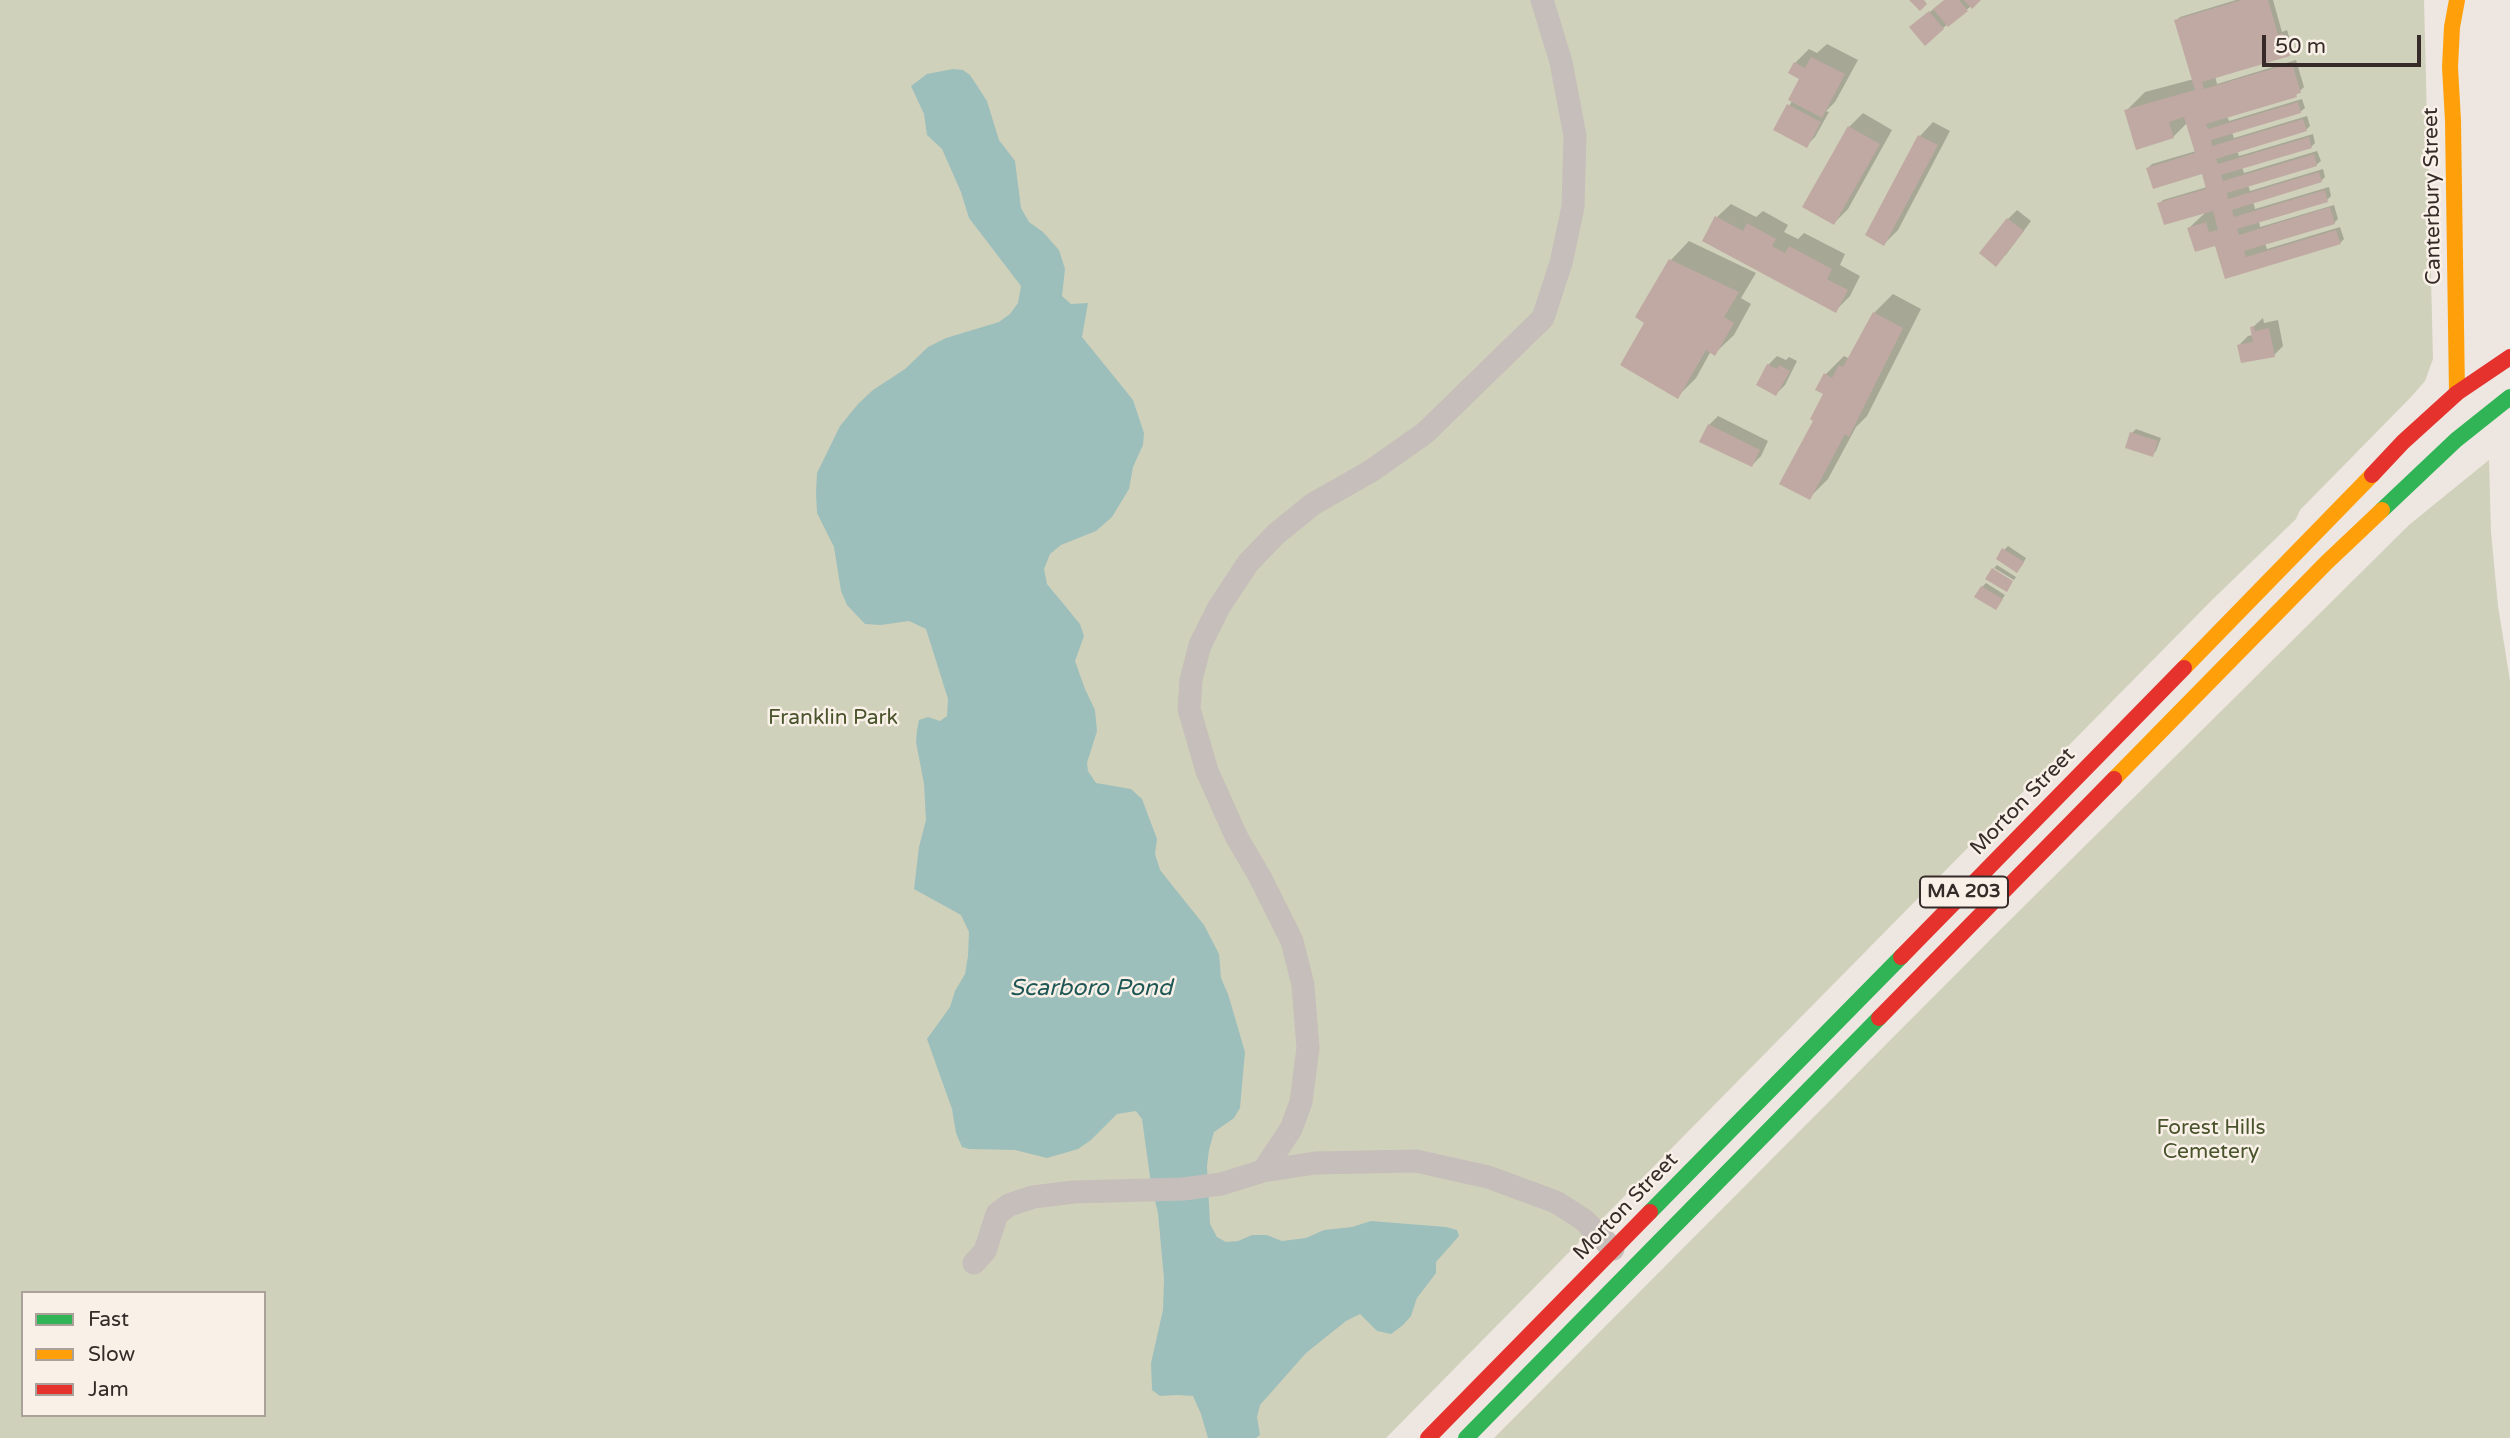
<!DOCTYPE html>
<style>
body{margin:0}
#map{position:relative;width:2510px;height:1438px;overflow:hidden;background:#ede6e1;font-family:"Varela Round",sans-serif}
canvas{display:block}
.legend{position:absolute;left:21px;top:1291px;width:245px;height:126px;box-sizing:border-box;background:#f9f0e8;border:2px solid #aba19b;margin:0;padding:9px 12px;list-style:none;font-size:21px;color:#362b28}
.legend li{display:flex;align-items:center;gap:14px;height:35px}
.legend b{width:35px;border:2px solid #aba19b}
.scale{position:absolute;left:2262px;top:35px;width:159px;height:32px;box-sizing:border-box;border:4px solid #362b28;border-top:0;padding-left:9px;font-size:21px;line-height:24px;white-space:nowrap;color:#362b28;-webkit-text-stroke:5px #f9f0e8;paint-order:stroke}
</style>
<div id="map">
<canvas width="2510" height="1438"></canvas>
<ul class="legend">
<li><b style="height:9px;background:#30b455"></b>Fast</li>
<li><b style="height:9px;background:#ff9f0a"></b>Slow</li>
<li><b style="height:9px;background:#e5322d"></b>Jam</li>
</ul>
<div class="scale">50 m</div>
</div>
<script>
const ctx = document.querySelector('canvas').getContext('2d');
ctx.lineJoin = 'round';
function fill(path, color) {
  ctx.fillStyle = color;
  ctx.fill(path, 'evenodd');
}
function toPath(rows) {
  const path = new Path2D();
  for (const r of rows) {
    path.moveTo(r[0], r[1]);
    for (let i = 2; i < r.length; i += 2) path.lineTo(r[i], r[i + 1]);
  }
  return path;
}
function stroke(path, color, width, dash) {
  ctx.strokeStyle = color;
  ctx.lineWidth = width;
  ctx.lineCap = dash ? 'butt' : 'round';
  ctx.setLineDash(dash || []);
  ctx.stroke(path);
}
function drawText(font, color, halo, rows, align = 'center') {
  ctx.font = font + ' "Varela Round",sans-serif';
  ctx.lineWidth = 5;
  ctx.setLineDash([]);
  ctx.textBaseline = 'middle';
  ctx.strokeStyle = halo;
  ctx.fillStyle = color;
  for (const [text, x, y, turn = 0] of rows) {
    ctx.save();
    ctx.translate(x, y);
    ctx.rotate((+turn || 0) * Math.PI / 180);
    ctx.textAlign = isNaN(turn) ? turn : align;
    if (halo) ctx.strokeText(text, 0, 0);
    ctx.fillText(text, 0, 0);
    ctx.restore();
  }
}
fill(toPath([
 [0,0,2424,0,2433,359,2425,381,2411,397,2300,510,2296,519,2213,599,1386,1438,0,1438],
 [23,1293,264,1293,264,1415,23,1415],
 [2489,460,2491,532,2498,606,2510,681,2510,1438,1494,1438,1996,934,2409,525]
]), '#d0d1bb');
fill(toPath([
 [953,69,963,70,970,75,987,101,999,140,1015,161,1021,208,1029,222,1043,232,1059,250,1065,269,1062,296,1071,304,1088,303,1082,337,1133,400,1144,433,1143,445,1133,467,1129,489,1112,517,1096,531,1061,545,1050,554,1044,569,1047,584,1080,624,1084,636,1075,661,1085,689,1095,710,1097,731,1087,763,1088,771,1096,783,1131,789,1142,799,1157,839,1155,854,1160,870,1204,925,1219,954,1221,978,1228,994,1245,1052,1240,1108,1234,1118,1214,1132,1209,1150,1207,1166,1210,1224,1217,1237,1226,1242,1238,1241,1252,1235,1267,1235,1282,1241,1306,1238,1324,1230,1352,1227,1371,1221,1446,1227,1457,1230,1459,1236,1436,1262,1436,1273,1417,1298,1411,1316,1403,1325,1391,1334,1377,1331,1360,1314,1346,1321,1306,1353,1260,1405,1257,1417,1260,1435,1256,1438,1208,1438,1201,1414,1193,1396,1177,1395,1160,1396,1152,1390,1151,1363,1163,1310,1164,1279,1158,1213,1151,1184,1142,1119,1136,1111,1117,1114,1091,1140,1078,1149,1047,1158,1015,1150,969,1149,962,1147,956,1133,952,1109,927,1039,950,1007,955,991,965,974,968,956,969,932,961,915,914,889,919,847,926,820,924,784,916,742,917,730,919,720,928,717,940,721,947,716,948,699,926,629,909,621,881,625,865,624,847,605,841,591,834,547,817,513,816,494,817,473,840,426,858,404,873,390,905,369,928,347,946,338,999,322,1010,314,1018,303,1021,286,969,218,961,192,942,149,927,135,924,114,911,86,927,74]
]), '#9dbfbc');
fill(toPath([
 [1945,0,1979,0,1943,28,1921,19],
 [2236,0,2273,0,2282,32,2287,30,2293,50,2289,54,2215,76,2217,84,2296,60,2304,87,2296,95,2227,116,2229,121,2302,99,2305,108,2300,112,2232,132,2234,138,2307,116,2310,126,2306,130,2237,150,2239,156,2313,134,2315,143,2311,147,2242,167,2244,173,2317,151,2321,161,2316,165,2248,185,2250,191,2323,169,2325,177,2321,181,2253,201,2255,209,2329,187,2331,196,2327,200,2259,221,2260,227,2334,205,2338,219,2334,223,2265,243,2267,249,2340,227,2344,239,2340,243,2226,277,2216,244,2189,228,2207,211,2159,204,2163,200,2207,187,2203,172,2148,168,2152,164,2196,151,2188,122,2173,137,2126,111,2145,92,2194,79,2176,21,2180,17],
 [1827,44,1858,60,1835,102,1826,111,1829,112,1815,137,1806,146,1776,129,1792,101,1802,79,1795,63,1809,49,1817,53],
 [1863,113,1892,130,1848,209,1834,223,1849,127],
 [1933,122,1950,131,1898,230,1884,244,1867,234,1920,136],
 [1731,204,1756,217,1763,211,1788,225,1784,232,1798,239,1804,233,1845,254,1840,265,1860,276,1850,296,1836,310,1717,217],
 [2017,210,2031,221,2005,256,2008,219],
 [1689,241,1756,273,1741,298,1751,304,1734,335,1715,353,1711,351,1696,378,1677,397,1646,322,1671,260],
 [1893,294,1921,309,1867,416,1856,427,1828,479,1809,498,1815,420,1825,393,1825,375,1844,356,1848,358,1852,354,1874,313],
 [2263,318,2264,323,2278,320,2283,346,2274,355,2239,345,2248,336,2253,335,2252,328],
 [1777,356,1786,360,1789,357,1797,361,1785,385,1776,394,1768,365],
 [1718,416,1768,441,1761,456,1752,465,1709,425],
 [2136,429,2161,438,2156,451,2152,455,2132,433],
 [2008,546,2026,558,2021,567,2004,550],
 [1997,565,2016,577,2014,580,1994,568],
 [1986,583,2005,595,1996,608,1982,587]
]), '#0003');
fill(toPath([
 [1909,0,1924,0,1927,4,1920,11],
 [1944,0,1959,0,1968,11,1948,27,1933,9],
 [1964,0,1981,0,1972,9],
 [2242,0,2268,0,2278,35,2283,33,2290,56,2202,82,2204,89,2292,63,2301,93,2296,94,2297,97,2206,124,2208,129,2298,102,2301,113,2211,140,2212,146,2303,119,2307,131,2216,159,2218,164,2309,137,2312,148,2221,175,2223,181,2314,154,2317,166,2227,193,2228,199,2319,172,2322,182,2232,210,2234,217,2325,190,2328,202,2237,229,2239,235,2330,207,2335,224,2244,251,2246,257,2336,230,2341,244,2225,279,2215,246,2195,252,2187,228,2206,222,2209,232,2218,230,2213,211,2164,225,2157,203,2206,189,2202,174,2153,189,2146,168,2195,153,2184,117,2169,122,2174,138,2136,150,2124,110,2195,90,2174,20],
 [1929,11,1944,29,1925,46,1909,27],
 [1811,57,1845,74,1822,118,1788,100,1799,79,1788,73,1794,62,1805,68],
 [1787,104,1821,122,1807,148,1773,130],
 [1848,126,1880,144,1834,225,1802,207],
 [1918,135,1938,145,1884,246,1865,235],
 [1715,216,1743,231,1747,223,1776,239,1772,246,1785,253,1789,246,1832,269,1827,279,1848,290,1836,313,1702,241],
 [2007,218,2024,231,1996,267,1979,253],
 [1669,259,1739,292,1724,317,1734,323,1715,356,1706,350,1678,399,1620,365,1644,323,1635,317],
 [1873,312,1903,328,1849,437,1845,434,1810,500,1779,484,1813,421,1810,419,1823,394,1815,390,1824,373,1832,378,1839,365,1843,367],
 [2254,326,2255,331,2269,328,2275,357,2241,363,2237,345,2253,342,2250,327],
 [1767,364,1777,369,1779,365,1790,371,1776,396,1756,385],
 [1708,424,1760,450,1752,467,1699,442],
 [2130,432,2158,441,2153,457,2125,448],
 [2002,548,2024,562,2017,573,1996,559],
 [1992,568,2013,581,2007,592,1985,579],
 [1981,586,2003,599,1996,610,1974,597]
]), '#c0a9a3');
stroke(toPath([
 [1263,1171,1291,1129,1301,1102,1308,1048,1303,985,1292,941,1260,877,1236,836,1207,771,1189,709,1191,680,1200,645,1219,607,1248,563,1276,534,1313,504,1371,471,1425,433,1543,318,1561,263,1573,207,1575,136,1561,62,1542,0],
 [974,1263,985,1251,997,1214,1009,1205,1033,1197,1074,1192,1183,1189,1221,1184,1263,1171,1315,1163,1416,1161,1488,1177,1556,1202,1584,1220,1613,1249]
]), '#c6beba', 23);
stroke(toPath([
 [2382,510,2456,440,2510,397],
 [1650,1212,1901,957],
 [1466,1438,1879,1018]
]), '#30b455', 16);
stroke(toPath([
 [2457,0,2452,27,2450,67,2453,121,2457,393],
 [2184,668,2372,475],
 [2114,779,2326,563,2382,510]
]), '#ff9f0a', 16);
stroke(toPath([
 [2372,475,2403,442,2457,393,2510,357],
 [1901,957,2184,668],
 [1879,1018,2114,779],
 [1428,1438,1650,1212]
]), '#e5322d', 16);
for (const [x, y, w] of [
 [1964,892,88]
]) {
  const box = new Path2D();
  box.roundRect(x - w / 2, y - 15.5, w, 31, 5);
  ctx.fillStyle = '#f9f0e8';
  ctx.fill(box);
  stroke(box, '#362b28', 2);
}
drawText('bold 19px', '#362b28', null, [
 ["MA 203",1964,892]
]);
drawText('21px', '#362b28', '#f9f0e8', [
 ["Canterbury Street",2433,196,-91],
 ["Morton Street",2023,802,-46],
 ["Morton Street",1626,1207,-46]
]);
drawText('21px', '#49542c', '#f9f0e8', [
 ["Franklin Park",833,718],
 ["Forest Hills",2211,1128],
 ["Cemetery",2211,1152]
]);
drawText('italic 23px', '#1e5756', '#f9f0e8', [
 ["Scarboro Pond",1091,989]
]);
</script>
